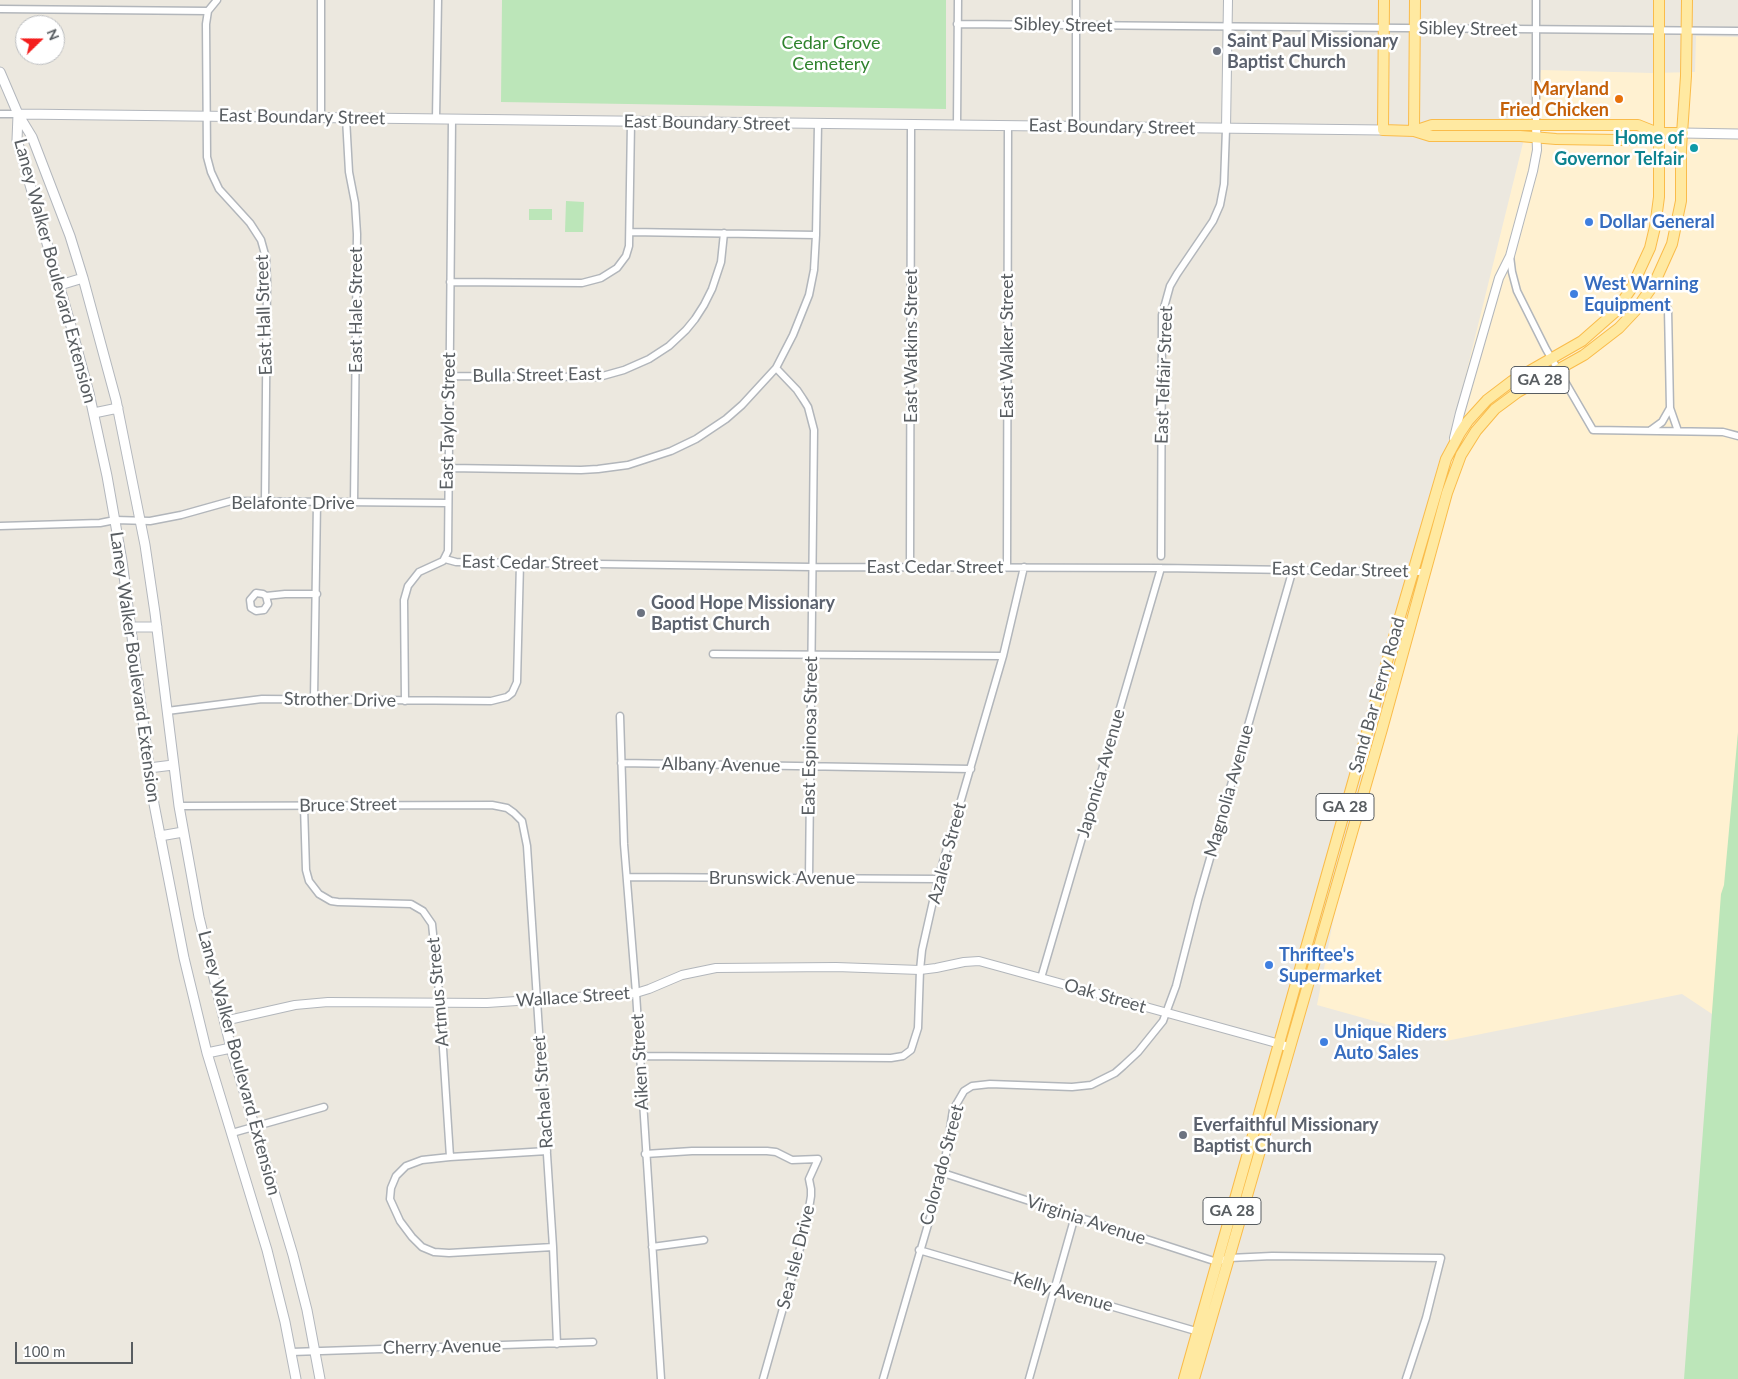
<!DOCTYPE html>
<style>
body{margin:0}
#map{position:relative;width:1738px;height:1379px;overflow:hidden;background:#ece8df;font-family:Lato,sans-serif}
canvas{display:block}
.north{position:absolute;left:15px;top:15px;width:50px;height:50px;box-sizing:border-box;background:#fff;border:1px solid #bcbec0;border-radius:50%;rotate:68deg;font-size:14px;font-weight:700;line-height:20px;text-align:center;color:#585d61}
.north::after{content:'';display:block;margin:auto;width:18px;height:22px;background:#f41e1d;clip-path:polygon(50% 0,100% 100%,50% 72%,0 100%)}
.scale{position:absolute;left:15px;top:1342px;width:118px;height:22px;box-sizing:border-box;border:2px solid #585d61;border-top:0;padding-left:6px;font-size:15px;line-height:18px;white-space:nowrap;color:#585d61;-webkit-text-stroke:4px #fff;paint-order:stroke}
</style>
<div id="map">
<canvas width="1738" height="1379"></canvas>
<div class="north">N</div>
<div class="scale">100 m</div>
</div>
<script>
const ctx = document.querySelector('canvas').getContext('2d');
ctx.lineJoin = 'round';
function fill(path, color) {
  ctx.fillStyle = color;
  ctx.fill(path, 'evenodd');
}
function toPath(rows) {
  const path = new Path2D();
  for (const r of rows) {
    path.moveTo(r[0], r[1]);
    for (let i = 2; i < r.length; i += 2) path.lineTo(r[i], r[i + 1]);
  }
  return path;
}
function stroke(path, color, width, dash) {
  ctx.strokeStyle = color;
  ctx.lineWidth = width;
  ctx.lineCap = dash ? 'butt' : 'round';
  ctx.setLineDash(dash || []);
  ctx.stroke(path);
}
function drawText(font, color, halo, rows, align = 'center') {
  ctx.font = font + ' Lato,sans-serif';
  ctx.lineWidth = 5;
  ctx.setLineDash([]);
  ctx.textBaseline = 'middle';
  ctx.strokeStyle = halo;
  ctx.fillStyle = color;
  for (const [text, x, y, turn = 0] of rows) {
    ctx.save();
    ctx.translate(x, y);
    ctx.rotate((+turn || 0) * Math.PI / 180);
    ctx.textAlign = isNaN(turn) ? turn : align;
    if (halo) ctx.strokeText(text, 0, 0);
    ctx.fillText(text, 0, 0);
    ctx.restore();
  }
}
fill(toPath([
 [1696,36,1738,37,1738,1379,1718,1018,1682,994,1446,1041,1317,1005,1341,880,1541,70,1652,73,1695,72]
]), '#fff1d1');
fill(toPath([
 [502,0,946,0,946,109,501,102],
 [566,201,584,202,583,232,565,232],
 [529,209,552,209,552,220,529,220],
 [1738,732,1738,1379,1684,1379,1721,894,1724,885]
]), '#bce6b9');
const minor = toPath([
 [217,0,208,11,206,24,207,157,211,172,219,189,250,223,261,240,266,258,267,282,265,501],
 [321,0,321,117],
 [1076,0,1076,127],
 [1536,0,1536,125],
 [0,9,208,11],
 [957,24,1738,31],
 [0,114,18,114],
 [346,118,349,172,355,203,357,234,354,503],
 [436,119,438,0],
 [957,125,958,0],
 [630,232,816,235],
 [1510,256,1512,272,1517,291,1546,349,1593,430,1723,432,1738,436],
 [450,282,582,283,601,278,617,268,626,256,629,246,631,122],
 [1668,309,1670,408],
 [776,368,797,390,803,399,808,407,814,430,809,878],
 [449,376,599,377,624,370,649,359,669,346,686,330,695,319,704,305,712,289,721,262,724,233],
 [1651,430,1662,422,1670,408,1678,431],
 [448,468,581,470,598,469,628,465,671,451,696,439,726,419,742,405,776,368,793,335,809,295,814,270,816,235,818,124],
 [0,526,100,523,115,520,150,521,181,515,231,501,447,503],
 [1161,556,1162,315,1170,286,1177,274,1213,221,1220,205,1224,184,1226,129],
 [445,559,456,562,812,567,1161,568,1425,572],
 [910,567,911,125],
 [1007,567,1008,126],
 [266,596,268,604,264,610,256,611,251,608,250,600,256,593,263,594,266,596,285,594,317,594],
 [713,654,1003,656],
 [314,699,317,502],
 [405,701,404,600,408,586,419,572,443,561,448,551,452,119],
 [167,711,262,699,491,701,507,697,512,693,517,682,520,563],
 [620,716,624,844,636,993,661,1379],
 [621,763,971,769],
 [179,806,492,805,507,808,514,813,522,821,527,846,553,1247,557,1344],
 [304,806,306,870,309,881,319,894,331,901,338,902,411,904,423,911,432,924,440,1002,450,1157],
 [627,877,938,879],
 [1041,978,1161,568],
 [639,1056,891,1058,903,1056,911,1050,918,1028,920,970,922,950,938,879,1003,656,1024,567],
 [232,1133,324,1107],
 [547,1151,450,1157,422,1160,406,1166,396,1176,391,1188,390,1199,400,1221,412,1237,422,1247,434,1252,449,1253,553,1247],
 [645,1154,692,1151,767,1151,776,1152,792,1160,818,1159,809,1179,811,1189,811,1196,806,1227,763,1379],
 [943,1173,1217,1262,1229,1258,1272,1256,1441,1258,1426,1318,1406,1379],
 [652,1247,704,1240],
 [919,1250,1199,1332],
 [291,1352,593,1342],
 [883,1379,943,1173,953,1110,964,1091,972,1086,990,1084,1072,1087,1091,1085,1115,1073,1123,1066,1138,1052,1163,1021,1176,986,1198,900,1293,569],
 [1029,1379,1075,1216]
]);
const tertiary = toPath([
 [1226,129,1228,0],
 [1454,438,1460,413,1499,278,1510,256,1533,171,1537,150,1536,125],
 [224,1021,295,1005,328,1002,487,1003,636,993,649,989,682,975,716,968,836,967,920,970,936,968,964,962,979,961,1280,1044,1289,1048]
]);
const secondary = toPath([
 [0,72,18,114,32,137,70,236,83,278,116,400,145,545,155,613,179,806,199,917,231,1048,293,1255,307,1310,320,1379],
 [18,114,1383,130],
 [18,115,17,140,71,326,89,393,107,476,122,561,154,804,184,958,207,1053,267,1250,285,1322,296,1379],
 [1683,133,1738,134],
 [60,285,83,278],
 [94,413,118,408],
 [131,627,157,627],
 [149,768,173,765],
 [160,836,183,832],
 [207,1053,231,1048]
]);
const primary = toPath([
 [1384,0,1383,130,1414,131,1430,136,1520,136,1556,139,1618,140,1639,140,1658,133,1683,133],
 [1414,131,1432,125,1638,125,1658,133],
 [1414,131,1415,0],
 [1184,1379,1394,637,1446,459,1460,433,1468,421,1487,400,1512,381,1582,341,1615,312,1631,289,1650,248,1655,227,1659,197,1659,0],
 [1194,1379,1382,729,1447,493,1461,455,1476,431,1495,409,1518,392,1584,355,1619,328,1635,311,1654,284,1672,244,1681,201,1681,148,1686,76,1687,0]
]);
stroke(minor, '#b2b6bb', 9);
stroke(tertiary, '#b2b6bb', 10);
stroke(secondary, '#b3b7bd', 11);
stroke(primary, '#fabc4a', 12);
stroke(minor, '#fff', 6);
stroke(tertiary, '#fff', 8);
stroke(secondary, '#fff', 9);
stroke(primary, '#ffe9a1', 10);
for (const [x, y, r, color] of [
 [1217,51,5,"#6b7280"],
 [1619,99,5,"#e8710a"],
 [1694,148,5,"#0f9aa8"],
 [1589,222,5,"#3f7fe0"],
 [1574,294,5,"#3f7fe0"],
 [641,613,5,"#6b7280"],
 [1269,965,5,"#3f7fe0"],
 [1324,1042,5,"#3f7fe0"],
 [1183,1135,5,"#6b7280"]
]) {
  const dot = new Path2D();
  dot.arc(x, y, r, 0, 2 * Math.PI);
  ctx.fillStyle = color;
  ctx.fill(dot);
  stroke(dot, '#fff', 2);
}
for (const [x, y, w] of [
 [1540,380,58],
 [1345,807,58],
 [1232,1211,58]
]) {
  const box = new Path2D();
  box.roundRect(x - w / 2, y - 13.5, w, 27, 4);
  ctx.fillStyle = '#fff';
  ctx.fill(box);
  stroke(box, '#585d61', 1);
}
drawText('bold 16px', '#585d61', null, [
 ["GA 28",1540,380],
 ["GA 28",1345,807],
 ["GA 28",1232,1211]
]);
drawText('18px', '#585d61', '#fff', [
 ["Sibley Street",1063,25,1],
 ["Sibley Street",1468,29,1],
 ["East Boundary Street",302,117,1],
 ["East Boundary Street",707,123,1],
 ["East Boundary Street",1112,127,1],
 ["Laney Walker Boulevard Extension",55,271,75],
 ["East Hale Street",356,310,-90],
 ["East Hall Street",264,315,-92],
 ["East Watkins Street",911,346,-90],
 ["East Walker Street",1007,346,-90],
 ["Bulla Street East",537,375,-1],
 ["East Telfair Street",1164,375,-88],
 ["East Taylor Street",448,421,-89],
 ["Belafonte Drive",293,503],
 ["East Cedar Street",530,563,1],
 ["East Cedar Street",935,567],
 ["East Cedar Street",1340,570,1],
 ["Laney Walker Boulevard Extension",135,667,82],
 ["Sand Bar Ferry Road",1377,695,-74],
 ["Strother Drive",340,700,1],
 ["East Espinosa Street",810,736,-89],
 ["Albany Avenue",721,765,1],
 ["Japonica Avenue",1101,773,-74],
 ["Magnolia Avenue",1229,791,-74],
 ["Bruce Street",348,805,-1],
 ["Azalea Street",947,853,-75],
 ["Brunswick Avenue",782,878],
 ["Artmus Street",438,992,-95],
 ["Oak Street",1105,996,16],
 ["Wallace Street",573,997,-4],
 ["Aiken Street",640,1062,-93],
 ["Laney Walker Boulevard Extension",239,1063,75],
 ["Rachael Street",543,1092,-94],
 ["Colorado Street",942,1165,-75],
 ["Virginia Avenue",1086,1220,18],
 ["Sea Isle Drive",796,1257,-76],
 ["Kelly Avenue",1063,1292,16],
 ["Cherry Avenue",442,1347,-1]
]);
drawText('bold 18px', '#5b616d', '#fff', [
 ["Saint Paul Missionary",1227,41],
 ["Baptist Church",1227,62],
 ["Good Hope Missionary",651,603],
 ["Baptist Church",651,624],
 ["Everfaithful Missionary",1193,1125],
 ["Baptist Church",1193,1146]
], 'left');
drawText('18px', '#30832e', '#fff', [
 ["Cedar Grove",831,43],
 ["Cemetery",831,64]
]);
drawText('bold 18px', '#c56008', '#fff', [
 ["Maryland",1609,89],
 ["Fried Chicken",1609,110]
], 'right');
drawText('bold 18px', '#0d838f', '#fff', [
 ["Home of",1684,138],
 ["Governor Telfair",1684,159]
], 'right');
drawText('bold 18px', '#366cbe', '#fff', [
 ["Dollar General",1599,222],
 ["West Warning",1584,284],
 ["Equipment",1584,305],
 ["Thriftee's",1279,955],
 ["Supermarket",1279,976],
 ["Unique Riders",1334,1032],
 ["Auto Sales",1334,1053]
], 'left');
</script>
